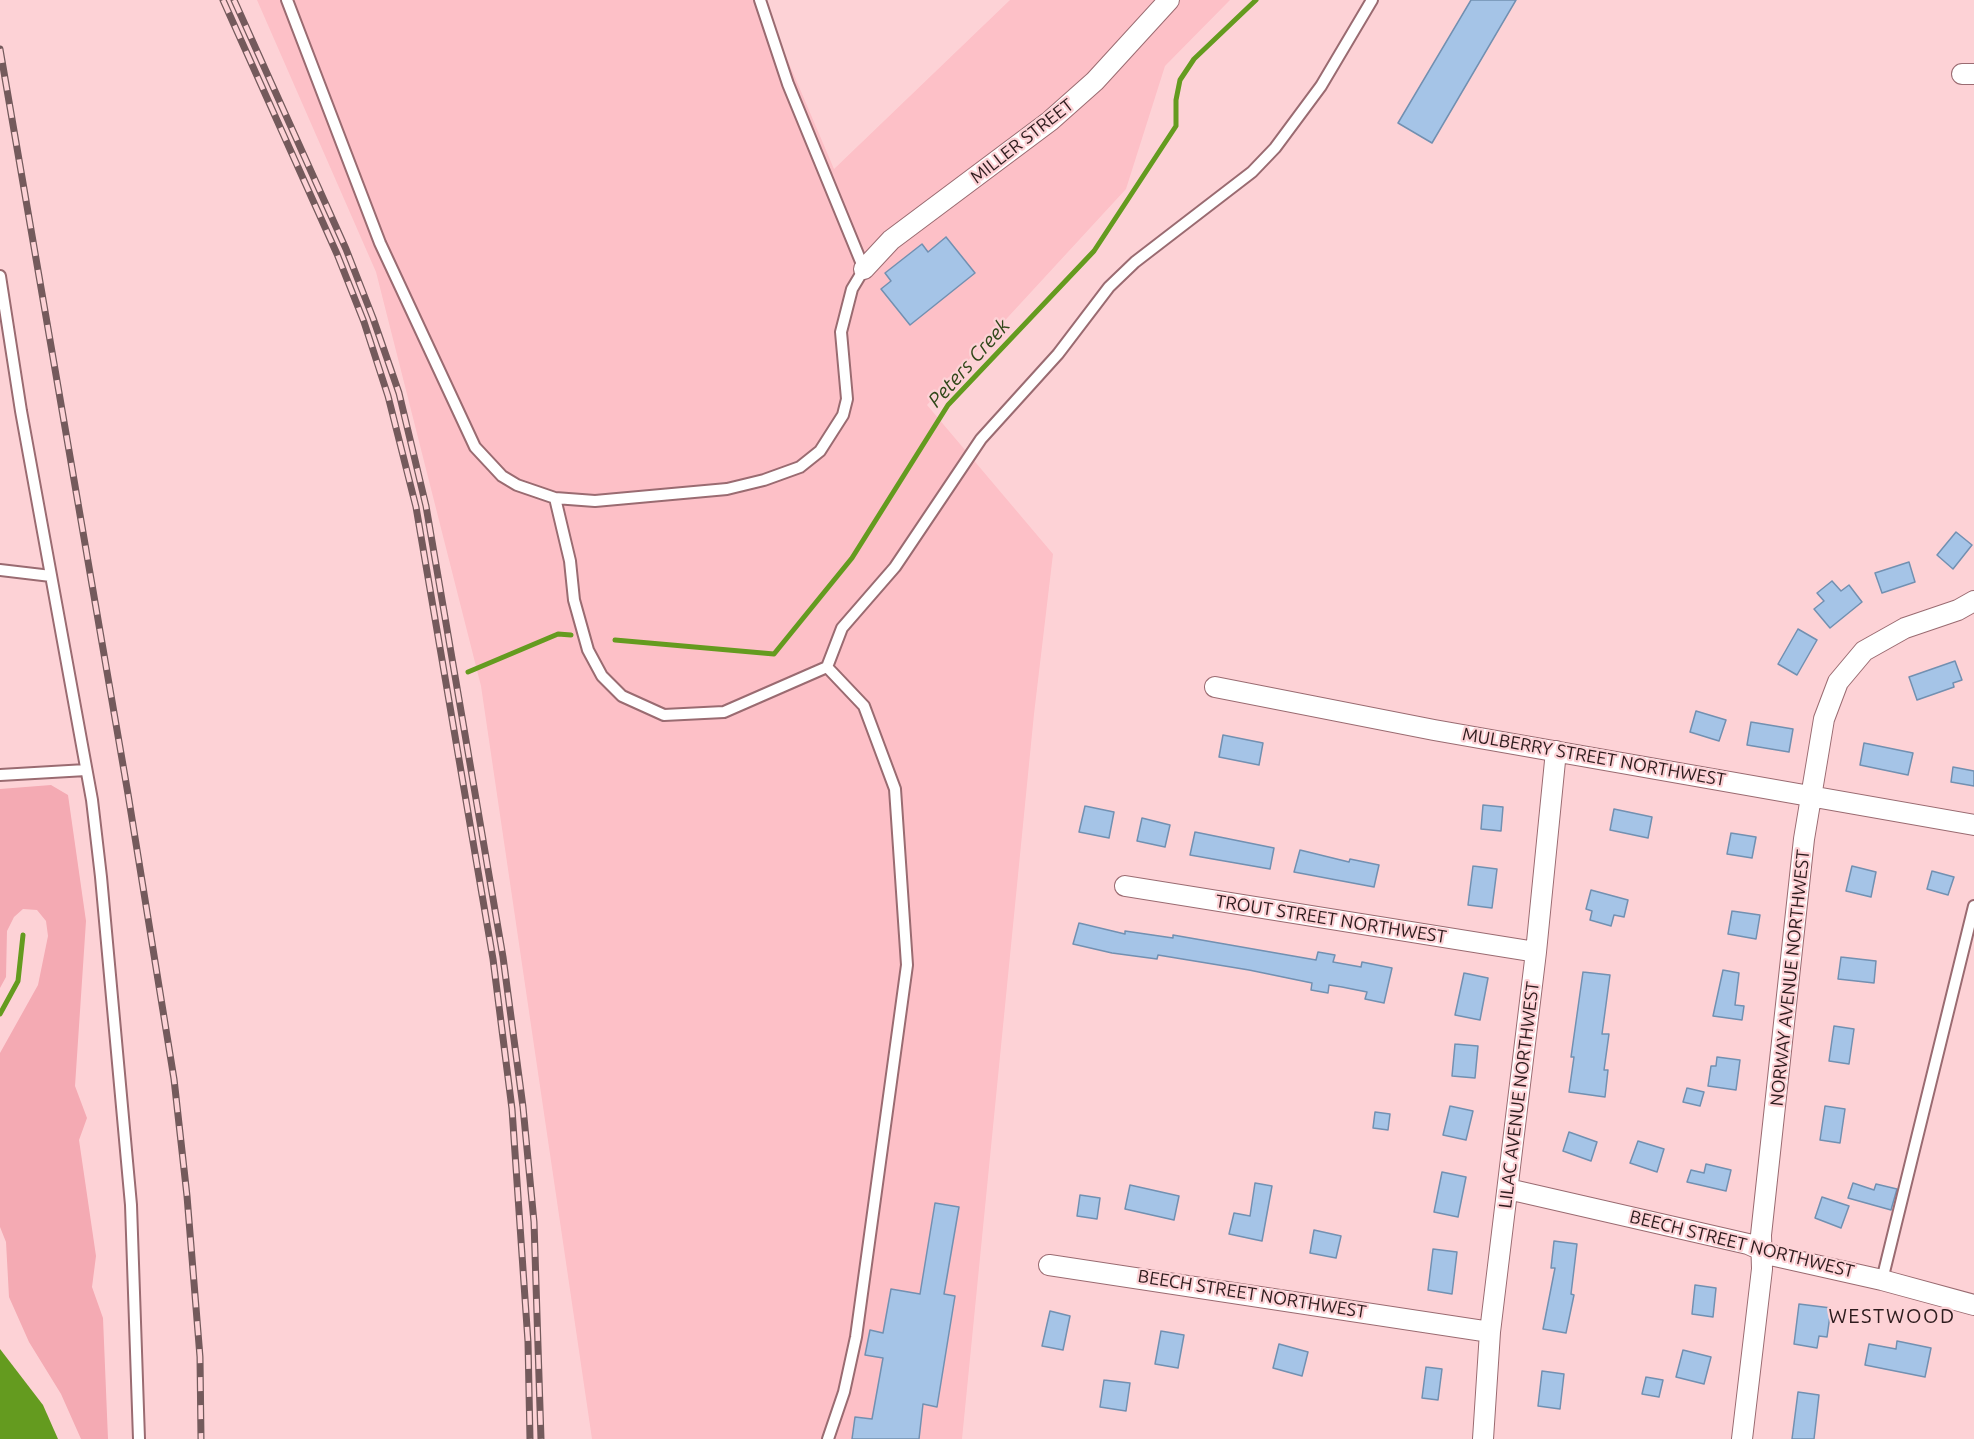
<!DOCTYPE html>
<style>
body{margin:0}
canvas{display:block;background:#fdd2d6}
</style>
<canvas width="1974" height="1439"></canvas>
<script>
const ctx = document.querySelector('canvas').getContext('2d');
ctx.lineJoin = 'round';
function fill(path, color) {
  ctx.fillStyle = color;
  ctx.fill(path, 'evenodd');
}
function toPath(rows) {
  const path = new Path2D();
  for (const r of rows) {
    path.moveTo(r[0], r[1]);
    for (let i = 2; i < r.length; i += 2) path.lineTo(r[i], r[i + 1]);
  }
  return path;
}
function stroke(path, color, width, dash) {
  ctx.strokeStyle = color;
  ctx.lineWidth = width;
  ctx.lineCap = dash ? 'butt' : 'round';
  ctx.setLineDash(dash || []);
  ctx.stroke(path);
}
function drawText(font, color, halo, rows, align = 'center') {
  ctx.font = font + ' Ubuntu,sans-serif';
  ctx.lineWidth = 4.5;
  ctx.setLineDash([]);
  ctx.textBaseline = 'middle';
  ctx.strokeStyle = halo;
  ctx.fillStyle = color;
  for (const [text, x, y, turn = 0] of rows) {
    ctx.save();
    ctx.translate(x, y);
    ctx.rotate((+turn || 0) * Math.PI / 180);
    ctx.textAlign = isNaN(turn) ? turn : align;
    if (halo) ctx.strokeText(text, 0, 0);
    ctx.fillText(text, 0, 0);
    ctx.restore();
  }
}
fill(toPath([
 [257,0,762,0,834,169,1010,0,1230,0,1165,66,1126,189,927,405,1053,554,1034,714,962,1439,592,1439,481,686,376,272]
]), '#fdc0c7');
fill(toPath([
 [51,785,68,795,86,921,75,1086,87,1118,79,1140,96,1256,92,1287,103,1318,108,1439,81,1439,61,1394,29,1342,9,1297,6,1242,0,1227,0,1053,38,985,48,936,46,921,37,910,23,909,14,917,7,931,6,977,0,988,0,789]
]), '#f4aab3');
fill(toPath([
 [0,1349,43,1405,58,1439,0,1439]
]), '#649b1f');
stroke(toPath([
 [615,640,774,654,852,558,948,405,1094,251,1176,126,1176,100,1180,80,1194,59,1256,0],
 [468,672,558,634,571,635],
 [0,1014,18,981,23,935]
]), '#649b1f', 5);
const building = toPath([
 [1471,0,1516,0,1432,143,1398,123,1471,0],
 [946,237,975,273,910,325,881,289,891,281,885,273,922,244,928,252,946,237],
 [1956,532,1972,545,1953,569,1937,555,1956,532],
 [1909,562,1915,582,1882,593,1875,573,1909,562],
 [1832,581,1841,591,1849,585,1862,602,1830,628,1814,609,1824,601,1817,593,1832,581],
 [1798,629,1817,640,1797,675,1778,664,1798,629],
 [1955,661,1962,680,1953,683,1954,687,1917,700,1909,677,1955,661],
 [1696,711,1726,720,1719,741,1690,732,1696,711],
 [1751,722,1793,729,1789,752,1747,745,1751,722],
 [1223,735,1263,743,1259,765,1219,757,1223,735],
 [1864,743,1913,753,1908,775,1860,765,1864,743],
 [1953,767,1974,771,1974,786,1951,782,1953,767],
 [1483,805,1503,807,1501,831,1481,829,1483,805],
 [1085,806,1114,812,1109,838,1079,832,1085,806],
 [1614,809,1652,817,1648,838,1610,830,1614,809],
 [1142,818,1170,825,1165,847,1137,841,1142,818],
 [1195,832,1274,848,1270,869,1190,855,1195,832],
 [1731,833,1756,837,1752,858,1727,854,1731,833],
 [1300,850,1349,862,1350,859,1379,865,1374,887,1294,872,1300,850],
 [1473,866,1497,869,1492,908,1468,905,1473,866],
 [1852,866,1876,872,1871,897,1846,891,1852,866],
 [1932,871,1954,877,1948,895,1927,889,1932,871],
 [1591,890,1628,900,1624,917,1614,915,1611,926,1590,920,1592,911,1586,909,1591,890],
 [1732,911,1760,915,1756,939,1728,934,1732,911],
 [1079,923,1125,934,1125,931,1173,938,1173,935,1316,960,1318,952,1335,955,1333,962,1361,967,1362,962,1392,968,1384,1003,1365,999,1367,992,1342,987,1329,985,1328,993,1311,990,1312,983,1249,970,1158,955,1157,959,1112,953,1073,944,1079,923],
 [1841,957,1876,961,1874,983,1838,979,1841,957],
 [1723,970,1739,973,1735,1005,1744,1006,1742,1020,1713,1016,1723,970],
 [1583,972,1610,975,1602,1034,1609,1034,1604,1070,1608,1070,1605,1097,1569,1092,1574,1057,1571,1057,1583,972],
 [1464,973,1488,978,1480,1020,1455,1015,1464,973],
 [1834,1026,1854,1029,1849,1064,1829,1061,1834,1026],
 [1455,1044,1478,1046,1475,1078,1452,1076,1455,1044],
 [1717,1057,1740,1060,1736,1090,1708,1086,1711,1066,1716,1066,1717,1057],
 [1687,1088,1704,1092,1700,1106,1683,1102,1687,1088],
 [1450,1106,1473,1111,1466,1140,1443,1135,1450,1106],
 [1825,1106,1845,1109,1840,1143,1820,1140,1825,1106],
 [1375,1112,1390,1114,1388,1130,1373,1128,1375,1112],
 [1569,1132,1597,1142,1591,1161,1563,1151,1569,1132],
 [1638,1141,1664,1149,1657,1172,1630,1163,1638,1141],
 [1706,1164,1731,1170,1726,1191,1687,1182,1691,1170,1704,1173,1706,1164],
 [1442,1172,1466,1177,1458,1217,1434,1212,1442,1172],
 [1255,1183,1272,1186,1262,1241,1229,1234,1234,1213,1250,1216,1255,1183],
 [1853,1183,1874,1190,1876,1184,1897,1189,1891,1210,1848,1198,1853,1183],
 [1130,1185,1179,1196,1174,1220,1125,1209,1130,1185],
 [1080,1195,1100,1198,1097,1219,1077,1216,1080,1195],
 [1822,1197,1849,1206,1841,1228,1815,1218,1822,1197],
 [935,1203,959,1207,944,1294,955,1296,937,1407,923,1404,919,1439,852,1439,855,1417,872,1419,883,1358,865,1355,870,1330,883,1333,891,1289,920,1294,935,1203],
 [1314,1230,1341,1236,1336,1258,1310,1253,1314,1230],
 [1554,1241,1577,1244,1571,1294,1574,1295,1566,1333,1543,1329,1555,1268,1551,1268,1554,1241],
 [1433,1249,1457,1252,1452,1294,1428,1290,1433,1249],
 [1695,1285,1716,1288,1713,1317,1692,1314,1695,1285],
 [1799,1304,1831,1308,1827,1337,1819,1336,1817,1348,1794,1344,1799,1304],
 [1050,1311,1070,1316,1063,1350,1042,1346,1050,1311],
 [1161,1331,1184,1335,1178,1368,1155,1364,1161,1331],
 [1897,1341,1931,1348,1925,1377,1865,1365,1869,1344,1896,1349,1897,1341],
 [1279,1344,1308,1352,1302,1376,1273,1368,1279,1344],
 [1683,1350,1711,1357,1704,1384,1676,1377,1683,1350],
 [1426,1367,1442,1369,1438,1400,1422,1398,1426,1367],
 [1542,1371,1564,1374,1560,1409,1538,1406,1542,1371],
 [1646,1377,1663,1380,1659,1397,1642,1394,1646,1377],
 [1104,1380,1130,1383,1126,1411,1100,1407,1104,1380],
 [1798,1392,1819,1395,1814,1439,1792,1439,1798,1392]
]);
fill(building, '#a5c4e7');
stroke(building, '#7290b1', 1.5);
const service = toPath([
 [287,0,380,243,475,447,502,476,517,485,555,498,595,501,727,489,764,480,800,467,820,451,843,415,847,399,841,332,852,289,864,269,788,84,760,0],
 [0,276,21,411,92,800,101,877,131,1205,139,1439],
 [555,498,570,561,574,600,588,650,602,676,622,696,664,715,724,712,827,667,864,706,895,789,907,965,856,1337,844,1392,828,1439],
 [0,570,51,576],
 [827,667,842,628,895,567,981,439,1058,354,1109,287,1135,262,1252,172,1275,148,1321,86,1372,0],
 [0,775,86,770],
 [1882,1280,1974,906]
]);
const minor = toPath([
 [1962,74,1974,74],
 [864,269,891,240,1050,121,1095,81,1169,0],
 [1215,687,1434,730,1974,825],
 [1125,886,1536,952],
 [1508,1189,1748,1244,1775,1256,1882,1280,1974,1305],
 [1049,1265,1490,1332],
 [1483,1439,1490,1332,1536,952,1556,751],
 [1742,1439,1762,1269,1761,1235,1804,839,1824,719,1838,682,1864,651,1905,628,1958,610,1974,601]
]);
stroke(service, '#9a6b71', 14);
stroke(minor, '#9a6b71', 22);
stroke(service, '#fff', 10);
stroke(minor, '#fff', 20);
const rail = toPath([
 [223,0,337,254,364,322,388,396,416,507,493,959,512,1109,528,1342,530,1439],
 [234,0,346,249,373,318,399,393,426,506,503,957,523,1107,534,1222,541,1439],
 [0,49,128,794,174,1079,187,1196,200,1357,201,1439]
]);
stroke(rail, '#745a5c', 7);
stroke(rail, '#fdd2d6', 4.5, [14]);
drawText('18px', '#2d1b1d', '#fdd2d6', [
 ["MILLER STREET",1022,141,-38],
 ["MULBERRY STREET NORTHWEST",1594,757,10],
 ["TROUT STREET NORTHWEST",1331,919,9],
 ["NORWAY AVENUE NORTHWEST",1790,978,-84],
 ["LILAC AVENUE NORTHWEST",1519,1095,-83],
 ["BEECH STREET NORTHWEST",1742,1244,14],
 ["BEECH STREET NORTHWEST",1252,1294,9]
]);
drawText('italic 20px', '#304719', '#fdd2d6', [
 ["Peters Creek",969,363,-48]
]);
ctx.letterSpacing = '1.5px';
drawText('20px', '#2d1b1d', '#fdd2d6', [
 ["WESTWOOD",1892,1316]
]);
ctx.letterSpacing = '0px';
</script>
